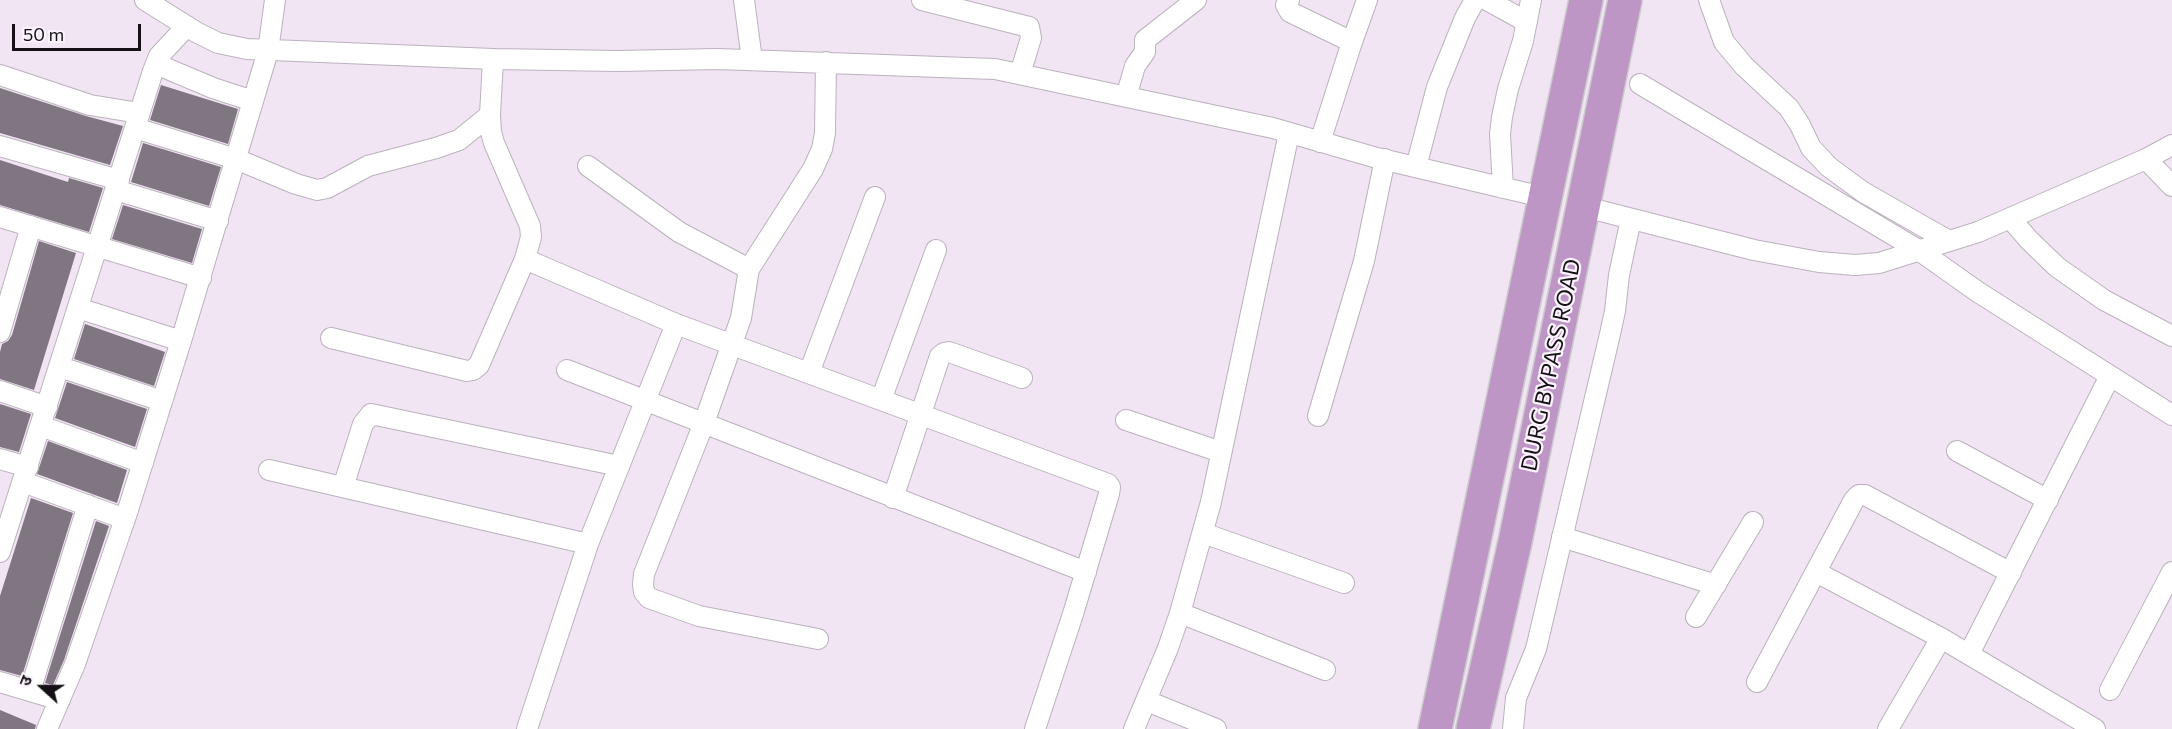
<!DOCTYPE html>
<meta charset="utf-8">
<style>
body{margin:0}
#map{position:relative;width:2172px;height:729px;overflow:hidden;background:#f1e5f3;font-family:Commissioner,"Noto Sans Devanagari",sans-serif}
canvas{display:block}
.north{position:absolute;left:12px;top:657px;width:60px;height:60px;-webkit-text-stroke:4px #fcf3fe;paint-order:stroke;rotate:291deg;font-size:16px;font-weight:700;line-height:24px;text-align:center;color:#141015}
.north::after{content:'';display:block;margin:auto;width:21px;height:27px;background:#141015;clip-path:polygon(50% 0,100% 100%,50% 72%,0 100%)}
.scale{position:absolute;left:12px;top:24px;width:129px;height:27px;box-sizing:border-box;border:3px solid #141015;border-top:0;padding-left:8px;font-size:18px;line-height:21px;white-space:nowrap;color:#141015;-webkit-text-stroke:4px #fcf3fe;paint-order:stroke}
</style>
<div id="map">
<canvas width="2172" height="729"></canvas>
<div class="north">उ</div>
<div class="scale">50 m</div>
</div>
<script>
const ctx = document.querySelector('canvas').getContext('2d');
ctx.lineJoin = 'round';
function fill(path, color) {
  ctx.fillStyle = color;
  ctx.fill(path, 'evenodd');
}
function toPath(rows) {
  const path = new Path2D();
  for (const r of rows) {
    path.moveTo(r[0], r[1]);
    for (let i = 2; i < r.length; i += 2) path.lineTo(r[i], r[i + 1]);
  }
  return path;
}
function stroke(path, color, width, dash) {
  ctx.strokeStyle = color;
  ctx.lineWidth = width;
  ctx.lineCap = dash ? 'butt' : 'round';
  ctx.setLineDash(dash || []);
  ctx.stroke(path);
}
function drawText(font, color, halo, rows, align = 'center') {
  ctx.font = font + ' Commissioner,sans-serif';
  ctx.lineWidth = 4.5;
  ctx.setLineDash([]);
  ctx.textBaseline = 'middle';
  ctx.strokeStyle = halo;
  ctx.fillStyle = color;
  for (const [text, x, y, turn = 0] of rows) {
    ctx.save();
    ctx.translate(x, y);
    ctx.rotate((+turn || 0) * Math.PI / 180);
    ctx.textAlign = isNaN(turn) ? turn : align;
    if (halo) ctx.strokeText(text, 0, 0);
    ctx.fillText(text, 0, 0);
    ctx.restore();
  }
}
fill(toPath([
 [161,85,238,109,228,144,150,120],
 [0,88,86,116,123,126,110,165,0,133],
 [143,143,221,167,209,206,131,182],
 [0,160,68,182,69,178,103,188,89,232,0,205],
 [123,205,202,229,192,263,112,239],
 [39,241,76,253,34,390,0,379,0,352,2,344,8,341,12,335],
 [85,324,165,352,154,386,74,359],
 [67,382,147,409,135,447,55,418],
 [0,404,31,414,19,452,0,447],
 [48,441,127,470,117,503,37,474],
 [31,498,73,513,22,676,0,670,0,596],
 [96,521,109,526,64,660,53,685,45,683],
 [0,710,36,725,35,729,0,729]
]), '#807682');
const minor = toPath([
 [145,0,196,32,218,43,247,49,493,59,618,61,718,59,995,69,1273,128,1377,158,1530,194],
 [744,0,752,60],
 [922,0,1029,27,1031,38,1020,74],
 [1289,0,1286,5,1290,12,1352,42],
 [1487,0,1527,22],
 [1709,0,1724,42,1744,66,1789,108,1800,125,1811,148,1829,167,1863,192,1949,241],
 [156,64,213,88,253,101],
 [0,75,90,105,139,113],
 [1640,84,1920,251,1978,292,2172,415],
 [1126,97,1135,66,1145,52,1145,40,1196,0],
 [135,128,236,159,296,184,317,190,327,188,368,166,436,148,459,140,490,115],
 [1320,142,1351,45,1367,0],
 [0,146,119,180],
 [2146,159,2172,186],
 [588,166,679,232,749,269],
 [1416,167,1437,87,1465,18,1475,0],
 [1503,188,1500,134,1502,117,1508,89,1523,41,1531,0],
 [116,190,218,221],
 [1601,211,1754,250,1819,262,1855,265,1879,263,1978,232,2146,159,2172,145],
 [0,217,201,278],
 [2010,218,2029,240,2057,267,2104,300,2172,336],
 [525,259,676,324,1108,484,1110,487,1109,494,1073,614,1035,729],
 [78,308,181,341],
 [0,332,31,226],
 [331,338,467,371,473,370,479,365,525,259,531,237,530,226,494,143,491,132,490,115,493,59],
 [60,367,162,401],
 [567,370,1086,572],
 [809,373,875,197],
 [0,391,47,407],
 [881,400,936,250],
 [1318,416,1364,261,1385,159],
 [1126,420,1221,452],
 [41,426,143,463],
 [1957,451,2048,500],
 [0,459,28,467],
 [269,470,588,544],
 [23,482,125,519],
 [343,487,363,424,371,414,619,466],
 [893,498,940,356,944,353,949,352,1022,378],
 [1203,533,1344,583],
 [1562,537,1716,585],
 [0,552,153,71,159,56,187,26],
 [1816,572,1941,638,2095,729],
 [1180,613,1325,670],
 [1696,617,1753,522],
 [818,639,699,616,649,598,644,592,643,584,644,574,704,423,741,318,749,269,813,169,822,149,825,133,826,62],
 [1969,654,2110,376],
 [0,682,60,700],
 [1757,682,1854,500,1859,495,1865,495,2011,573],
 [2110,690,2172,572],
 [30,691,88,505],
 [1147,701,1216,729],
 [47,729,75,664,127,513,181,341,268,51,275,0],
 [527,729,588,544,676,324],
 [1134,729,1168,648,1180,613,1211,502,1289,133],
 [1513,729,1516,698,1536,649,1610,334,1615,311,1619,275,1631,219],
 [1888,729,1941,638]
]);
const trunk = toPath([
 [1435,729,1586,0],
 [1473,729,1515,542,1625,0]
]);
stroke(minor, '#bcb1be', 22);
stroke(trunk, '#cbcacc', 36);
stroke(minor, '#fff', 20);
stroke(trunk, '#be96c6', 33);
drawText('22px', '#141015', '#fcf3fe', [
 ["DURG BYPASS ROAD",1551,365,-78]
]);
</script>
